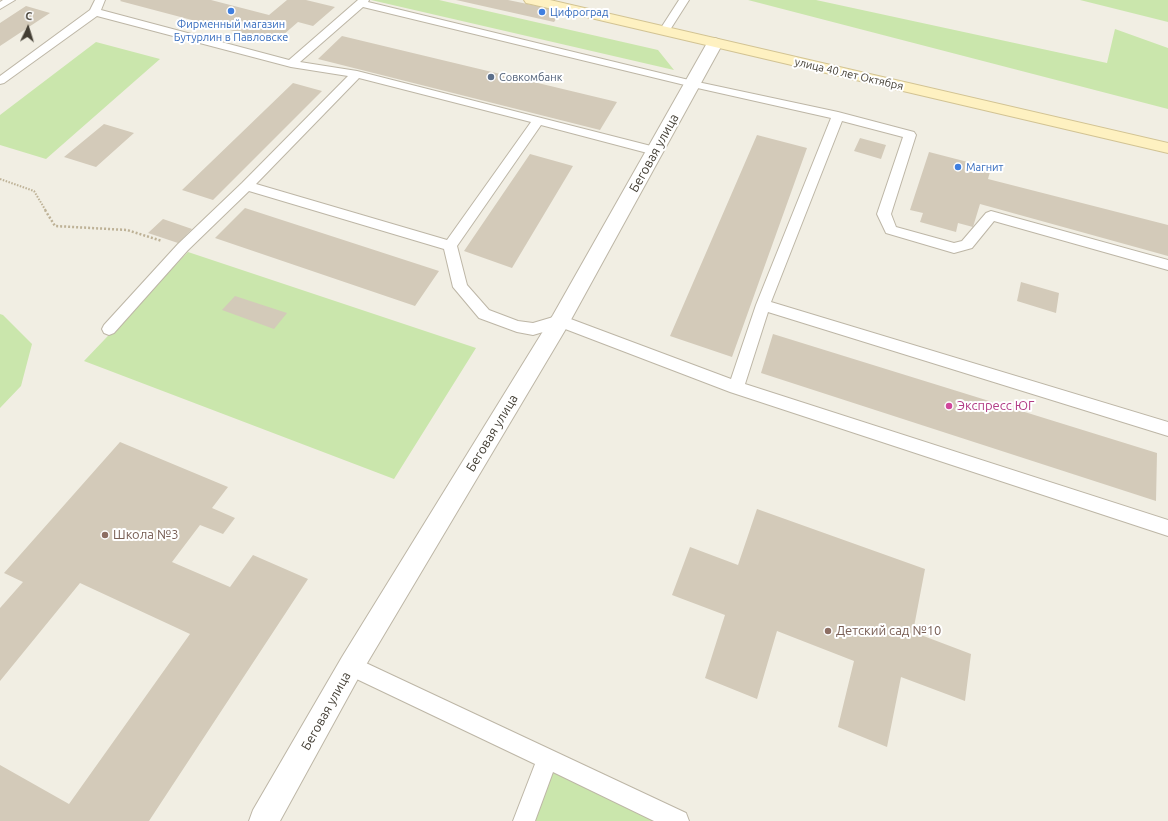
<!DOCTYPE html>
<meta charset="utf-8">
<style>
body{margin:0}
#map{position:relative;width:1168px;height:821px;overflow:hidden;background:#f1eee3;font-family:Ubuntu,sans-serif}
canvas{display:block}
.north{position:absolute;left:8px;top:8px;width:40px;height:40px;-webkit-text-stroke:3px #fff;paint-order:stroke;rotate:4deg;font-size:11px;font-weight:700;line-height:16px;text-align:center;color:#433e34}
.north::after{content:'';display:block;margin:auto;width:14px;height:18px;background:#433e34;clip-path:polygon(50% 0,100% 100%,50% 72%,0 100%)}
</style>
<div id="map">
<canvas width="1168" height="821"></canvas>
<div class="north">С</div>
</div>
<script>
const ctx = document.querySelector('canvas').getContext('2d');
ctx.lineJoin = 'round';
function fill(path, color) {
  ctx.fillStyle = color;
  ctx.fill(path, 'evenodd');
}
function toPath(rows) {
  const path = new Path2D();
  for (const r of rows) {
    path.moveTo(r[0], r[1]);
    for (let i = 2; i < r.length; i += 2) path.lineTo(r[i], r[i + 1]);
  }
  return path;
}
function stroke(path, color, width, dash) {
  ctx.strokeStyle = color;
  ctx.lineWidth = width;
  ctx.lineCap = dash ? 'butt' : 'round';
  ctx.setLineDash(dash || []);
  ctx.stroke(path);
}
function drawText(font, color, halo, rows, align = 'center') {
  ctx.font = font + ' Ubuntu,sans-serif';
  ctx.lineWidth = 4;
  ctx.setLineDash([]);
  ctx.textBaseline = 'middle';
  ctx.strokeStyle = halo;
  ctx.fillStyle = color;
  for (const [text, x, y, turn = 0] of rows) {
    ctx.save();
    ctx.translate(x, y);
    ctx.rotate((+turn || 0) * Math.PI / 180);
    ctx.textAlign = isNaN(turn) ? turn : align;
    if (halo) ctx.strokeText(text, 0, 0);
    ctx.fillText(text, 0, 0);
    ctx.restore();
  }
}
fill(toPath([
 [371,0,439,0,658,50,674,70],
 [748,0,816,0,1107,63,1115,29,1168,48,1168,109],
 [1080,0,1168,0,1168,22],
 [96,42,160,59,46,159,0,145,0,115],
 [188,252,476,348,394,479,84,361],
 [0,314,3,315,32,344,21,386,0,408],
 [547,760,678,821,524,821]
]), '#cae6ac');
fill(toPath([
 [121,0,211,0,269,15,287,0,306,0,335,7,313,26,298,22,275,42,120,1],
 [456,0,508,0,562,11,554,22],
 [26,6,50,13,0,46,0,23],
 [342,36,617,102,600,130,318,59],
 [293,83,322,91,213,200,182,190],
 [104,124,134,133,96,167,64,157],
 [757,135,807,148,732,357,670,336],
 [860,138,886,145,881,159,854,151],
 [929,152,991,168,988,179,1168,225,1168,256,980,204,973,227,958,223,956,232,920,222,923,213,910,210],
 [530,154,573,166,512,268,464,251],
 [245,208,439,271,415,306,215,238],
 [163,219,192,229,178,243,148,233],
 [1021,282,1059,293,1056,313,1017,301],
 [235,296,287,313,274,329,222,310],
 [773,334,1157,453,1156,501,761,373],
 [120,442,228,487,212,508,235,518,223,534,200,525,172,562,230,587,253,555,308,579,149,821,0,821,0,765,69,804,190,634,80,583,0,681,0,608,23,582,4,573],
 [757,509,925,569,913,632,971,654,965,701,901,677,887,747,838,727,854,661,777,631,757,699,705,678,725,615,672,595,690,547,738,565]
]), '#d3cab9');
const lane = toPath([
 [3,0,15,0,0,9,0,2,3,0],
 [95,0,105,0,101,10,289,60,358,0,369,0,368,2,693,81,838,112,914,132,916,135,891,214,896,227,954,243,962,241,986,213,991,211,1168,260,1168,270,994,221,972,248,954,253,886,233,877,214,903,137,842,121,771,302,1168,422,1168,436,768,312,745,384,1168,520,1168,536,730,392,560,327,533,335,517,332,479,318,453,287,444,249,249,191,188,250,114,333,109,335,104,333,102,329,104,325,178,244,242,183,348,76,291,67,97,16,4,83,0,84,0,76,90,10,95,0],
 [363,7,693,87,831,118,756,305,731,379,560,315,533,323,518,321,489,310,467,285,457,246,541,125,655,155,659,154,661,151,659,148,655,147,357,71,300,62,363,7],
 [359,78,531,122,447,240,256,184,359,78],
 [679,0,689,0,668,33,660,33,659,31,679,0],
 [351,656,686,813,689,821,654,821,553,772,535,821,513,821,535,764,344,673,341,666,344,659,351,656]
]);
const street = toPath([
 [715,38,720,40,723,43,567,327,360,675,280,821,249,821,253,810,342,657,553,315,707,43,710,40,715,38]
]);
const secondary = toPath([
 [524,0,550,0,1168,143,1168,153,531,4,526,3,524,0]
]);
stroke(lane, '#bdb6a6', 2);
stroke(street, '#bdb6a6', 2);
stroke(secondary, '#d2c393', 2);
stroke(toPath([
 [0,179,34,191,46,211]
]), '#beb297', 2, [1.5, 1.5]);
stroke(toPath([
 [45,210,55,226,127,230,162,241]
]), '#beb297', 2.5, [2, 2]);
fill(lane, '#fff');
fill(street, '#fff');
fill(secondary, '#fef1c1');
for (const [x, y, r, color] of [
 [231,11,4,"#3f7fe0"],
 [542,12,4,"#3f7fe0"],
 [491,77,4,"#5c6f8a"],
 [958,167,4,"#3f7fe0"],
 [949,406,4,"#d1479c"],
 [105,535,4,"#8d6e63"],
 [828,631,4,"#8d6e63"]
]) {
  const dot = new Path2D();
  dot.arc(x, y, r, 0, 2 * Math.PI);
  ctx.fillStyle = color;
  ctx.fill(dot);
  stroke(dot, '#fff', 1.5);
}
drawText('11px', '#366cbe', '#fff', [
 ["Цифроград",550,12],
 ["Фирменный магазин",231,24,"center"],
 ["Бутурлин в Павловске",231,37,"center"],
 ["Магнит",966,167]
], 'left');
drawText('11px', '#433e34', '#fff', [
 ["улица 40 лет Октября",849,74,13]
]);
drawText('11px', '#4e5e75', '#fff', [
 ["Совкомбанк",499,77]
], 'left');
drawText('13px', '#433e34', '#fff', [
 ["Беговая улица",654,153,-61],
 ["Беговая улица",492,433,-59],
 ["Беговая улица",326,711,-61]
]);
drawText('13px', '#b23c85', '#fff', [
 ["Экспресс ЮГ",957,406]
], 'left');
drawText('13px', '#785e54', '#fff', [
 ["Школа №3",113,535],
 ["Детский сад №10",836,631]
], 'left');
</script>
